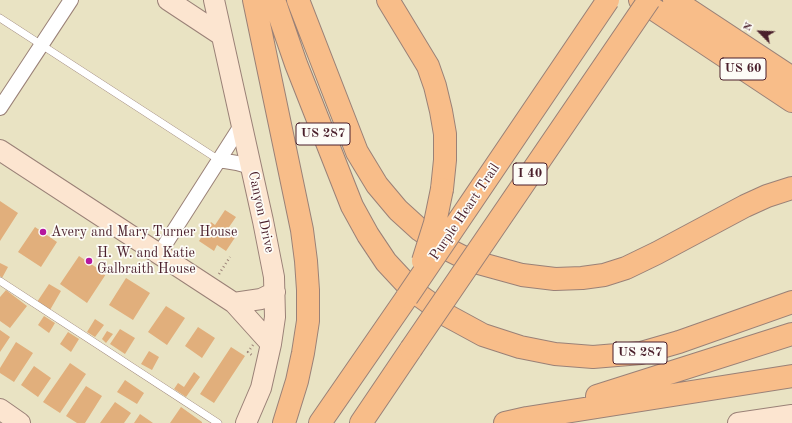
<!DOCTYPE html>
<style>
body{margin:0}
#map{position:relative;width:792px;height:423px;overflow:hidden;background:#e9e3c3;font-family:"Old Standard TT",serif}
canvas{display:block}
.north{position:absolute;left:740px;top:12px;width:40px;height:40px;-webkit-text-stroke:3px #fdfcf7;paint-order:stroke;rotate:294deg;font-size:11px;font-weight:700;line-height:16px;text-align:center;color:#4a1f2b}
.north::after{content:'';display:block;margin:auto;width:14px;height:18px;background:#4a1f2b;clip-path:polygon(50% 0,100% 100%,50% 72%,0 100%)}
</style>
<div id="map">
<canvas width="792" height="423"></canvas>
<div class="north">N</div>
</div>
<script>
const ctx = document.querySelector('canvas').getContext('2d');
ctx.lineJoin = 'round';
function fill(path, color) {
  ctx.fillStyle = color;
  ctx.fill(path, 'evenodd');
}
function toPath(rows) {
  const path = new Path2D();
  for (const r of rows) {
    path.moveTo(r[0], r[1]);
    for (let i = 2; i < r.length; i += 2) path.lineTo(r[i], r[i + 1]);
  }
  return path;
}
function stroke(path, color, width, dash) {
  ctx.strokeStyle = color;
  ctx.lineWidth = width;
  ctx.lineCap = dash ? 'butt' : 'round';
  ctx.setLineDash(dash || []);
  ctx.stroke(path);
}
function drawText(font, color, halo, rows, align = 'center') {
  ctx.font = font + ' "Old Standard TT",serif';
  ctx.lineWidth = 3.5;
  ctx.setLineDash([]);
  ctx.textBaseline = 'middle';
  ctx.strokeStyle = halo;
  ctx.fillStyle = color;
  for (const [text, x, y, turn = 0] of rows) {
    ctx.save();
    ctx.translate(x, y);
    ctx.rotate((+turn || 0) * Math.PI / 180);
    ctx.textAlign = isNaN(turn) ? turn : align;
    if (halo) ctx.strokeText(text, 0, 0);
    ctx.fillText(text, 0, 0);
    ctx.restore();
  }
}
fill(toPath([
 [0,201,18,213,0,241],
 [225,210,236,217,227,230,236,236,226,251,217,245,214,251,199,241,211,222,215,225],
 [35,227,57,242,41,267,18,252],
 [79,256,106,274,87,303,60,284],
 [0,263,8,267,2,278,0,276],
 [126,278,150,293,133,320,109,305],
 [49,284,61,291,50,310,37,302],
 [6,290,27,306,10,328,0,321,0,297],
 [166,306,185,318,167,345,148,332],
 [44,316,55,323,49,333,38,325],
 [95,319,104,325,95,337,87,332],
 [198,327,215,338,202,358,185,346],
 [120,329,135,338,125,354,110,344],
 [0,330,10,337,0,352],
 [107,331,113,334,106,343,102,339],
 [68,332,79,339,71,352,60,344],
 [16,342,33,353,14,382,0,373,0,368],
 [231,347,245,356,214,403,200,394],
 [149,351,159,357,152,370,141,364],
 [70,363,86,374,60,413,43,402],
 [34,366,51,378,38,397,21,385],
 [194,372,200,377,186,397,174,389,178,383,184,387],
 [125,380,144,393,137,404,117,392],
 [86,386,102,396,85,423,77,423,66,416],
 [115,402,131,413,124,423,100,423],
 [181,407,202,422,202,423,170,423],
 [140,414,153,423,134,423]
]), '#e1af7c');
const lane = toPath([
 [0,18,219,160],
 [0,281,218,423]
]);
const street = toPath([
 [0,108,71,0],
 [219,160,237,163,251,167],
 [159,254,242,124]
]);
const secondary = toPath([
 [168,0,221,35],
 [214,0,263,221,274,277,275,317,271,344,261,388,246,423],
 [0,150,234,303,271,344],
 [234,303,261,299,275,292],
 [0,409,20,423],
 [738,423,792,415]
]);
const highway = toPath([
 [254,0,302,230,306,261,308,290,308,321,303,353,297,381,284,423],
 [274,0,296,64,352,206,368,235,386,262,413,291,448,316,483,335,520,347,555,354,593,357,641,353,679,342,792,302],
 [298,0,357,152,377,185,398,210,420,230,447,249,471,261,522,275,555,279,582,278,604,275,626,268,657,253,745,206,767,196,792,188],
 [388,0,428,66,435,86,441,111,445,134,445,160,442,189],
 [640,0,792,101],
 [674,0,792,78],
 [597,396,792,334],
 [320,423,407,297],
 [361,423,411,349],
 [505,423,527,418,792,376]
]);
stroke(lane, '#9a8177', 8);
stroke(street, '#9a8177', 16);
stroke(secondary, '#9a8177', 22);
stroke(highway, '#9a8177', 24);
stroke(toPath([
 [219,274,230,257],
 [253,345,248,352,253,356]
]), '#9a8177', 2.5, [1, 3]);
stroke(lane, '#fff', 7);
stroke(street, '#fff', 14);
stroke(secondary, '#fce5d0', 20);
stroke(highway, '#f8bd89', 22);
const highwayBridge = toPath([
 [423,261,435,223,442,189],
 [407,297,608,0],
 [411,349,649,0]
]);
stroke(highwayBridge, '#9a8177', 24, []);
stroke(highwayBridge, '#f8bd89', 22);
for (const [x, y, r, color] of [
 [43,232,4,"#b5179e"],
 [89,261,4,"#b5179e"]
]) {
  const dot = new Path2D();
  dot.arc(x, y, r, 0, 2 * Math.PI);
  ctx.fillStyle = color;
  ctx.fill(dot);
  stroke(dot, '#fdfcf7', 1.5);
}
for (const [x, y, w] of [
 [743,69,46],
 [323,134,54],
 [530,174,34],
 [640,353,54]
]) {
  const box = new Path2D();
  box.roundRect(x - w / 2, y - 11, w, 22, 3);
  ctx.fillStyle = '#fdfcf7';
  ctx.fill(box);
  stroke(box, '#4a1f2b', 1);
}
drawText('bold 13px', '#4a1f2b', null, [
 ["US 60",743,69],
 ["US 287",323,134],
 ["I 40",530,174],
 ["US 287",640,353]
]);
drawText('14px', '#4a1f2b', '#fdfcf7', [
 ["Canyon Drive",261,212,78],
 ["Purple Heart Trail",465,212,-56]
]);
drawText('14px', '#4a1f2b', '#fdfcf7', [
 ["Avery and Mary Turner House",51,232],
 ["H. W. and Katie",97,253],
 ["Galbraith House",97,269]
], 'left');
</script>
